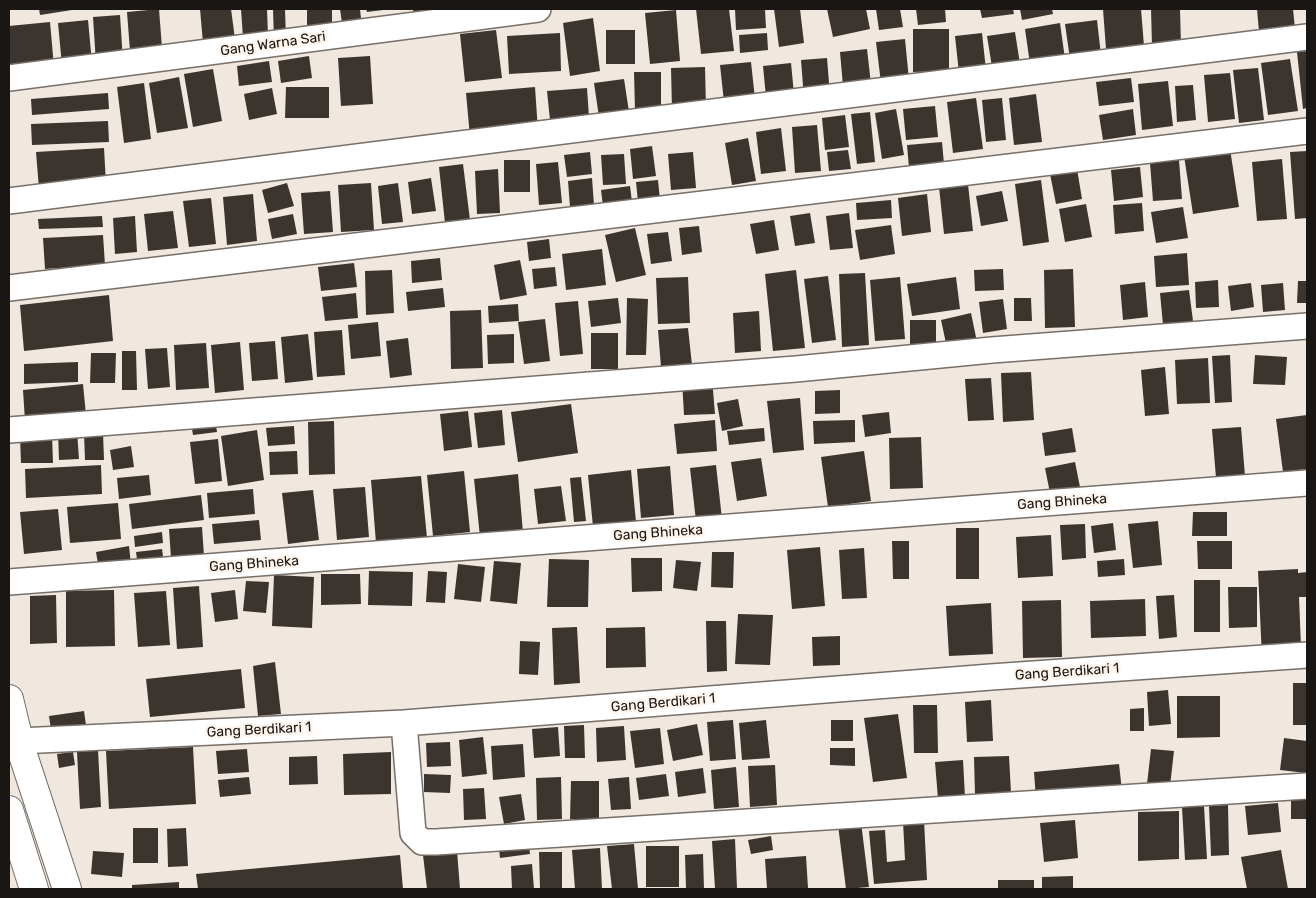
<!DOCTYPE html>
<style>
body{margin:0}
#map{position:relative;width:1316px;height:898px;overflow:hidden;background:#f0e7df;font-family:Rubik,sans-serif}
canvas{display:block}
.frame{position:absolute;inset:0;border:10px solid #191613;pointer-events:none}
</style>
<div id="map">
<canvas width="1316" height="898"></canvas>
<div class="frame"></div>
</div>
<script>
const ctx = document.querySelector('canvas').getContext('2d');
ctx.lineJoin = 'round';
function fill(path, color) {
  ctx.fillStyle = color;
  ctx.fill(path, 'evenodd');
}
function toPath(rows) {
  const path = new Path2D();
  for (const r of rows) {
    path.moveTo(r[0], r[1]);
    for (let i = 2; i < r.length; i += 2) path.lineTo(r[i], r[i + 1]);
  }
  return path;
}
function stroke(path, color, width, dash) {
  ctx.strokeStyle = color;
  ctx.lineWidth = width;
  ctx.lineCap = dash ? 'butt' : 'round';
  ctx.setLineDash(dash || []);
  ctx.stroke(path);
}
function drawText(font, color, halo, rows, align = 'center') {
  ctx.font = font + ' Rubik,sans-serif';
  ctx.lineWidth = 5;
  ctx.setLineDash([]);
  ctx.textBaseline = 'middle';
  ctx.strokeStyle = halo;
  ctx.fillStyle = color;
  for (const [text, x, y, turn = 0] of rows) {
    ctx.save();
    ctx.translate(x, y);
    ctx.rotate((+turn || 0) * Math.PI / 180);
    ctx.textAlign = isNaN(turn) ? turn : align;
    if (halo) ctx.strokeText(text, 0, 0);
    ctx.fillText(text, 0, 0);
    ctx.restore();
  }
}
fill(toPath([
 [39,9,72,9,72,10,40,15],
 [159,9,162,48,130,51,127,12],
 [200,9,231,9,235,39,203,43],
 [241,9,267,9,268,36,243,38],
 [273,9,285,9,286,39,274,40],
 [307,9,332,9,332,26,307,26],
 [340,9,360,9,362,28,343,30],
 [366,9,383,9,383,10,367,12],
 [413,9,458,9,415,20],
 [696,9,729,9,734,51,701,54],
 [735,9,765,9,766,28,736,30],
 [774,9,800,9,804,43,779,47],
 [827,9,866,9,870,29,833,37],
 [876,9,900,9,903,27,879,30],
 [916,9,945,9,946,22,918,25],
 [980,9,1013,9,1014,14,982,18],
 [1020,9,1052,9,1053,14,1022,20],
 [1103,9,1141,9,1144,46,1106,49],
 [1151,9,1180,9,1181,46,1152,46],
 [1257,9,1293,9,1295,29,1259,32],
 [676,10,680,61,650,64,645,13],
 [120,15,123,61,96,63,93,17],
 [593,18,600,71,570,76,563,23],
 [88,20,92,63,62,66,58,23],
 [1097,20,1101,55,1070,59,1065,24],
 [50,22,54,67,9,71,9,26],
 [1060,23,1065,59,1030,64,1025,29],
 [913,29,949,29,949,71,913,72],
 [496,30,502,78,465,82,460,34],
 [606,30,635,30,635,64,606,64],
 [1015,32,1020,64,992,67,987,36],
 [560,33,561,71,509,74,507,36],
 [767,33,768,50,740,53,739,35],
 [982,33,986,70,959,73,955,36],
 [905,39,909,80,881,83,876,42],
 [867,49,871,84,843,86,840,52],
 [1307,51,1307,108,1303,109,1297,52],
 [309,56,312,78,281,83,278,61],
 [370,56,373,104,341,106,338,58],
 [827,58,830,95,804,98,801,60],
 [1290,59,1298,111,1268,115,1261,63],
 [269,61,272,82,239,86,237,66],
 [751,62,755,99,724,102,720,65],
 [791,63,794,94,766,97,763,66],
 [705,67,706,109,672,110,671,68],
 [1258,68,1264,120,1239,123,1233,70],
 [213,69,222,121,193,127,184,74],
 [634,72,661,72,661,109,635,110],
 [1230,73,1235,119,1208,122,1204,75],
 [179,77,188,128,157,133,149,83],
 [1131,78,1134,102,1099,106,1096,82],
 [624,79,629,112,599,117,594,83],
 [1168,81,1173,126,1142,130,1138,84],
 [144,83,151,139,124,143,117,87],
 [1193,85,1196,120,1177,122,1175,86],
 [286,87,329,87,329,118,285,118],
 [535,87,538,131,470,137,466,93],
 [272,88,277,114,249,120,244,94],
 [587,88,589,117,550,120,547,91],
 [108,93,109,109,32,115,31,99],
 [1036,94,1042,142,1014,145,1009,98],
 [976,98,983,149,953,153,947,102],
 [1002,98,1006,140,986,142,982,100],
 [935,106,938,137,906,140,903,109],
 [896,109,904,155,882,159,875,113],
 [1133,109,1136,135,1103,140,1099,115],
 [870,112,875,162,857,164,851,114],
 [845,115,849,147,825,150,822,118],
 [108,121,109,142,32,145,31,124],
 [817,125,821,171,795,173,792,127],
 [781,128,786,171,761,174,756,132],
 [748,138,756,181,732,185,725,143],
 [942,142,944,164,909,168,907,145],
 [652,146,656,176,633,179,630,149],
 [104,148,106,184,39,189,36,152],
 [1230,149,1239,207,1193,214,1184,156],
 [848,150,851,169,829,171,827,152],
 [1307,151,1307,218,1295,219,1290,152],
 [590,152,592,174,567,177,564,155],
 [693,152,696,188,671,190,668,154],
 [624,154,626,184,603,185,601,155],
 [1282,159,1287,219,1257,221,1252,162],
 [504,160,530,160,530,192,504,192],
 [1179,160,1182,199,1153,201,1150,163],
 [558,162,562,203,539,205,536,164],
 [463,164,470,220,445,223,439,167],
 [1140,167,1143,197,1114,201,1111,170],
 [498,169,500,213,477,214,475,171],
 [1077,169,1082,199,1056,204,1050,174],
 [431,178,436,211,412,214,408,182],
 [592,178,594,205,570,207,568,181],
 [658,180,660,200,638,202,636,182],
 [1041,180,1049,242,1023,246,1015,184],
 [287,183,294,206,268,213,262,190],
 [371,183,374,230,341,232,338,185],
 [398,183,403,222,382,224,378,186],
 [968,184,973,231,944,234,939,187],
 [630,186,632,202,603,206,601,190],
 [330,191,333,232,304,234,301,193],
 [1002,191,1008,221,981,226,976,196],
 [253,194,257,241,227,245,223,197],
 [927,194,931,232,902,236,898,198],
 [211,198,216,244,189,247,183,201],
 [891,200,892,218,857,220,856,203],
 [1142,203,1144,231,1115,234,1113,205],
 [1086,204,1092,237,1065,242,1059,209],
 [1183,207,1188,238,1156,243,1151,212],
 [173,211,178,248,148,251,144,214],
 [810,213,815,243,795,246,790,216],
 [849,213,853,248,830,250,826,216],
 [293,214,297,234,272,239,268,219],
 [102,216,103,227,39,229,38,219],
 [135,216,137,252,115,254,113,218],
 [774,220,779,250,756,254,750,224],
 [891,225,895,254,860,260,855,230],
 [699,226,702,252,682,255,679,228],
 [635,228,646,275,616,282,605,235],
 [668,232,672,261,651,264,647,234],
 [103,235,105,265,45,269,43,238],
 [549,239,551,258,529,261,527,242],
 [602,249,606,285,566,290,562,254],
 [1187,253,1189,285,1156,287,1154,256],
 [440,258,442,280,412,283,411,261],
 [520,260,527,295,500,300,494,265],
 [354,263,357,287,321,291,318,267],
 [555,267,557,286,534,289,532,269],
 [1003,269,1004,290,975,291,974,270],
 [1073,269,1075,327,1045,328,1044,270],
 [392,270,394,313,366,315,365,271],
 [796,270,805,348,773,351,765,274],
 [865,273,869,345,842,347,839,274],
 [828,276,836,340,812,343,804,279],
 [688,277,690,323,658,324,656,278],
 [900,277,905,339,875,341,870,280],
 [956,277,960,309,912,316,907,284],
 [1218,280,1219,307,1196,308,1195,282],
 [1298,281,1307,281,1307,303,1297,303],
 [1145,282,1148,317,1123,320,1120,285],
 [1251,283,1254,307,1231,311,1228,286],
 [1283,283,1285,310,1263,312,1261,285],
 [443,288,445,307,408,311,406,292],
 [1189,290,1193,321,1163,325,1160,293],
 [356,293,358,318,325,321,322,297],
 [109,295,113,341,24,351,20,305],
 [618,298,621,323,591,327,588,301],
 [627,298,648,299,646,355,626,355],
 [1014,298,1031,298,1032,321,1014,321],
 [1003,299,1007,329,983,333,979,302],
 [578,301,583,354,560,356,555,303],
 [518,304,519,321,489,323,488,306],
 [481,310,483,368,451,369,450,311],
 [759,311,761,351,735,353,733,313],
 [971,313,977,342,947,348,941,320],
 [545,319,550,361,524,364,518,322],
 [910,320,936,320,936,345,910,345],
 [378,322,381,356,351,359,348,325],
 [688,328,692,365,661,367,658,330],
 [342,330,345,375,317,377,314,332],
 [591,333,618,333,618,369,591,369],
 [308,334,313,380,285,383,281,337],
 [514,334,514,363,488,364,487,335],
 [408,338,412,375,390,378,386,341],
 [275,341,278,379,252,381,249,343],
 [240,342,244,390,215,393,211,345],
 [206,343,209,388,176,390,174,345],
 [167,348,170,387,148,389,145,349],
 [122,351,136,351,137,390,122,390],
 [91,353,116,353,115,383,90,383],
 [1230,355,1232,402,1215,403,1212,356],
 [1255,355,1287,357,1285,385,1253,384],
 [1208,358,1210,403,1177,404,1175,360],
 [78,362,78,382,24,384,24,364],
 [1165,367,1169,414,1145,416,1141,370],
 [1031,372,1034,420,1003,422,1001,373],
 [712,378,715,414,684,415,682,380],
 [991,378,994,420,968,421,965,379],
 [83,384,86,415,25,421,23,390],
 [840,390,840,413,815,414,815,391],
 [800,398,804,450,773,453,767,401],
 [738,399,743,426,722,431,717,403],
 [571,404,578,453,518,462,511,412],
 [502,410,505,445,478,448,474,413],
 [468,411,472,447,444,451,440,414],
 [889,412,891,433,865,437,862,415],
 [1307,415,1307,469,1283,472,1276,419],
 [215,419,217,432,193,435,191,423],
 [715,420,717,451,677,454,674,424],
 [855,420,855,442,814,444,813,421],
 [334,421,335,474,309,475,308,422],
 [294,426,295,444,268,446,266,428],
 [1241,427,1245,476,1216,478,1212,429],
 [764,428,765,441,729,445,727,431],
 [1072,428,1076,452,1045,456,1042,433],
 [257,430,264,480,228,486,221,436],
 [77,431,79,459,59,460,58,432],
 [103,432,104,460,85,460,84,433],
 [52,435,53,463,21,463,20,436],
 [921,437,923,488,890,489,889,438],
 [218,439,222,481,195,484,190,442],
 [131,446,134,467,113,470,110,450],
 [297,451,298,474,270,475,269,452],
 [864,451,871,501,828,507,821,457],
 [761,458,767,496,737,501,731,462],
 [1075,462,1081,492,1051,498,1045,468],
 [101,465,102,494,26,498,25,469],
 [716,465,722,519,696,521,690,468],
 [670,466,674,515,641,518,637,469],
 [631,470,636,522,593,527,588,475],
 [464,471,470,532,433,536,427,475],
 [518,474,523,533,480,537,474,479],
 [149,475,151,495,119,499,117,478],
 [421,476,427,538,376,543,371,480],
 [581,477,586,521,574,522,570,478],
 [561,486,566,521,538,524,534,489],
 [365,487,369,537,337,540,333,489],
 [253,489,255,514,209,518,207,493],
 [313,490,319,540,288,544,282,493],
 [201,495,204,520,132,529,129,504],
 [118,503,121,539,70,543,67,507],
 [58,509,62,550,24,554,20,512],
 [1193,512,1227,512,1227,536,1192,536],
 [259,520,261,540,214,544,212,524],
 [1158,521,1162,565,1133,568,1128,524],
 [1113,523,1116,550,1094,553,1091,526],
 [1085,524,1086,558,1062,560,1060,525],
 [202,527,204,556,171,558,169,529],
 [956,528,979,528,979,579,956,579],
 [162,532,163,543,135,547,134,536],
 [1051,535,1053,576,1018,578,1016,537],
 [892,541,909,541,909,579,893,579],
 [1197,541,1232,541,1232,569,1198,569],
 [129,546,131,565,99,570,96,552],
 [820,547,825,606,792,609,787,550],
 [864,548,867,598,842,599,839,550],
 [162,549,164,563,138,567,136,552],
 [712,552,734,552,733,588,711,587],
 [631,558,662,558,662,591,632,592],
 [549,559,589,560,588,607,547,607],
 [1124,559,1125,575,1098,577,1097,561],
 [676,560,701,562,697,591,673,588],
 [494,561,521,563,517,604,490,601],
 [458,564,485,567,481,602,454,599],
 [1298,569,1298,573,1307,572,1307,597,1299,597,1301,647,1262,658,1258,571],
 [369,571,413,572,412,606,368,605],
 [428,571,447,572,445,603,426,602],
 [321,574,360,574,361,604,321,605],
 [274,575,314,577,312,628,272,626],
 [1194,580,1220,580,1220,632,1194,632],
 [246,581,269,582,266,613,243,611],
 [199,586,203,647,177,649,173,588],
 [1228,587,1257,587,1257,627,1229,628],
 [114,590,115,646,66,647,66,591],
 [235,590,238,619,215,622,211,593],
 [166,591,170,645,138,647,134,593],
 [56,595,57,643,30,644,30,596],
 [1174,595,1177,637,1159,639,1156,596],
 [1145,599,1146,636,1091,638,1090,601],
 [1061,600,1062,657,1023,658,1022,601],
 [991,603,993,654,949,656,946,606],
 [738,614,773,615,770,665,735,664],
 [706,621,726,621,727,671,707,672],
 [577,627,580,683,554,685,552,628],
 [645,627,646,667,606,668,606,628],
 [840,636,840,665,813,666,812,637],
 [520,641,540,642,538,675,519,674],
 [275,662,281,714,258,716,253,666],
 [241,669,245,708,150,717,146,679],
 [1293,683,1307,683,1307,725,1293,725],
 [1168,690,1171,724,1149,726,1147,692],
 [1177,696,1220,696,1220,737,1177,738],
 [991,700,993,741,967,742,965,702],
 [913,705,937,705,938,753,914,753],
 [1144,708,1144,731,1130,731,1130,709],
 [84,711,87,732,52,737,49,716],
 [898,714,907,778,873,782,864,718],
 [733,720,736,759,710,761,707,722],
 [766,720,770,758,742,760,739,723],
 [831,720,853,720,853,741,831,741],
 [697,724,703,755,673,761,667,730],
 [584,725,585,758,565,758,564,726],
 [624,726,626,760,597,762,596,728],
 [558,727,560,756,534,758,532,729],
 [660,728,664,764,635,768,630,731],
 [483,737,487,774,462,777,459,740],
 [1284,738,1307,741,1306,773,1280,770],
 [450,742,451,766,427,767,426,743],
 [523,744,525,777,493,780,491,746],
 [193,747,196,804,109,809,106,751],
 [830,748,855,748,855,766,830,765],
 [247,749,249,772,218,774,216,751],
 [1151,749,1174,751,1170,786,1147,784],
 [98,750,101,807,80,809,77,752],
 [73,752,75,765,59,768,57,754],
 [391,752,391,794,344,795,343,754],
 [317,756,318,784,289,785,289,757],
 [1009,756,1011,793,975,794,974,757],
 [963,760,965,797,938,799,935,762],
 [1119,764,1122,791,1036,799,1034,772],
 [775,765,777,805,750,807,748,766],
 [736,767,739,807,714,809,711,770],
 [703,768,706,793,678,797,675,772],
 [424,774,451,775,450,793,424,792],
 [666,774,669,796,639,800,636,778],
 [249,777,251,794,220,797,218,780],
 [561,777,562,819,537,820,536,778],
 [629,777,631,809,611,810,608,779],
 [571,781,599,781,599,819,570,819],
 [484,788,486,819,464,820,463,789],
 [521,794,525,820,504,824,499,797],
 [1291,795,1307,795,1307,819,1291,819],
 [1278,803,1281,832,1248,835,1245,806],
 [1228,805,1229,855,1211,856,1209,806],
 [1204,806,1207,859,1185,860,1182,807],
 [1179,811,1179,859,1138,861,1138,812],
 [924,820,927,880,874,884,869,831,885,830,887,862,905,860,903,821],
 [1075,820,1078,858,1044,862,1040,823],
 [861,822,869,887,846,889,838,825],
 [133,828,158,828,158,863,133,863],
 [186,828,188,866,168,867,167,829],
 [771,836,773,850,751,854,748,840],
 [735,839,737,889,715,889,712,841],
 [634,844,638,889,612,889,607,846],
 [529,846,530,854,500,858,499,849],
 [646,846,679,846,679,887,646,887],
 [600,848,602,889,575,889,572,850],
 [1281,850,1288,889,1247,889,1241,857],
 [93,851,124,853,122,877,91,874],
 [457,851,460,889,427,889,423,855],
 [539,852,562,852,562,889,540,889],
 [703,854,704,889,686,889,685,855],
 [400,855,403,889,198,889,196,874],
 [806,856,808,888,767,889,765,859],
 [532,864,534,889,512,889,511,866],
 [1073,876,1073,889,1042,889,1042,877],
 [998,880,1034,880,1034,889,998,889],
 [179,882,179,889,132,889,132,885]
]), '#3c352f');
const street = toPath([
 [9,78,538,9],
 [9,201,1307,37],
 [9,288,1307,131],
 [9,430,796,369,992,350,1307,326],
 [9,582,1307,483],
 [404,723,413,833,422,842,436,842,1307,786],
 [19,741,404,723,991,677,1307,655]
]);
const secondary = toPath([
 [9,699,21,749,67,889],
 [9,810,34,889]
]);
stroke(street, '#776f68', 28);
stroke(secondary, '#776f68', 30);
stroke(street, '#fff', 25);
stroke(secondary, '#fff', 28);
drawText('14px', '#191613', '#fef4ec', [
 ["Gang Warna Sari",273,44,-8],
 ["Gang Bhineka",1062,502,-4],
 ["Gang Bhineka",658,533,-4],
 ["Gang Bhineka",254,564,-4],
 ["Gang Berdikari 1",1067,672,-4],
 ["Gang Berdikari 1",663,703,-5],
 ["Gang Berdikari 1",259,730,-3]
]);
</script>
